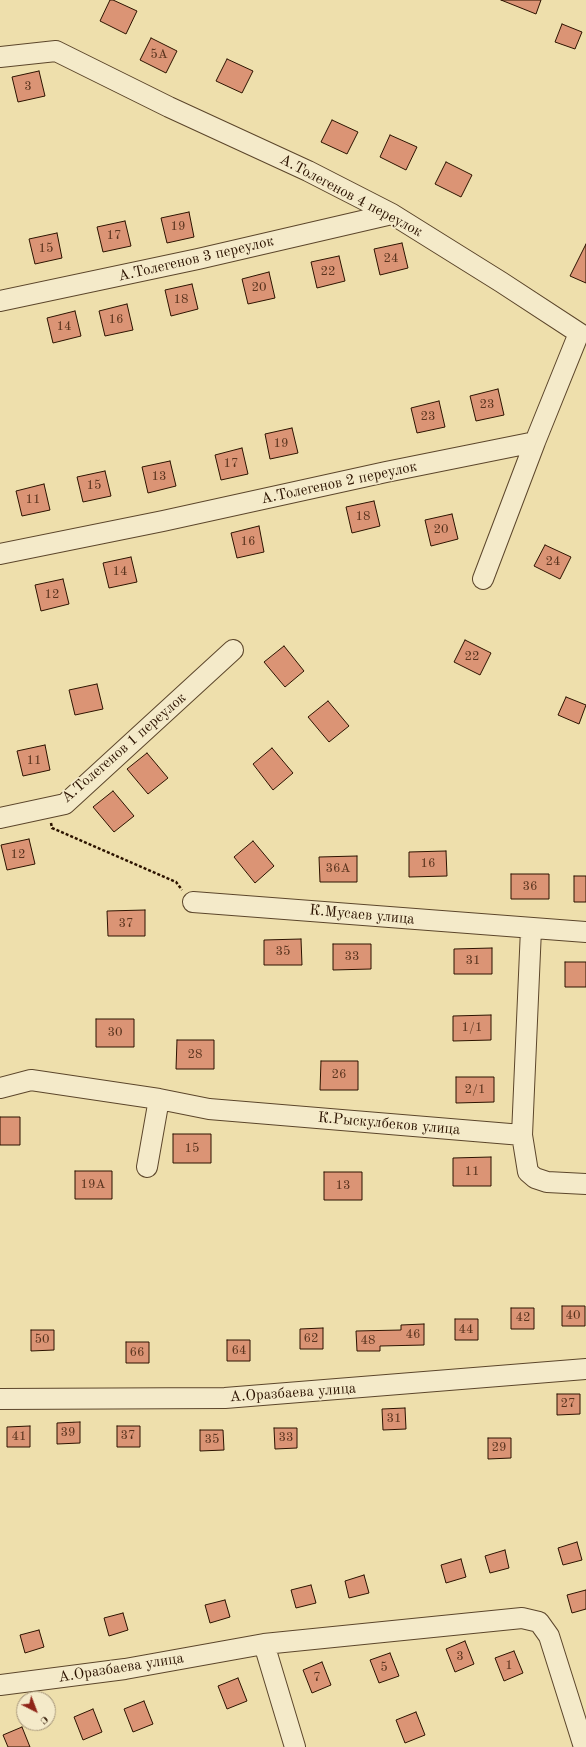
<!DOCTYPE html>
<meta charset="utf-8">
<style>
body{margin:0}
#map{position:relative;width:586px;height:1747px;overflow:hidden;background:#eedfac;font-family:"Old Standard TT",serif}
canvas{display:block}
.north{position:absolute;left:16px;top:1691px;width:40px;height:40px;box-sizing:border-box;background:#f4eac9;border:1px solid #a49479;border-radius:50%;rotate:138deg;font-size:11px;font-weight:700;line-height:16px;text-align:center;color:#2c1300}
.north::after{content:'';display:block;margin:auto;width:14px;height:18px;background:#8f2418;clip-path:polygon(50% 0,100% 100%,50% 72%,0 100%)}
</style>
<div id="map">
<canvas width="586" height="1747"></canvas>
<div class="north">С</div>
</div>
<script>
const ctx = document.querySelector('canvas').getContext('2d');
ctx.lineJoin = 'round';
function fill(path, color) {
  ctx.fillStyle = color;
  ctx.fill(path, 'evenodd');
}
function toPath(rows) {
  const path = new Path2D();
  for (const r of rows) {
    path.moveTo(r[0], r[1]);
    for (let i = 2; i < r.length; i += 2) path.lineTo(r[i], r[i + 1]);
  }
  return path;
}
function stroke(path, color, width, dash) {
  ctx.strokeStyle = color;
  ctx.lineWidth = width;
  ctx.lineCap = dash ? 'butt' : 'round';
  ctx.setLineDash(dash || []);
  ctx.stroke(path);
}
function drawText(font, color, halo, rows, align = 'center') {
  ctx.font = font + ' "Old Standard TT",serif';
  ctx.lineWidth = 3.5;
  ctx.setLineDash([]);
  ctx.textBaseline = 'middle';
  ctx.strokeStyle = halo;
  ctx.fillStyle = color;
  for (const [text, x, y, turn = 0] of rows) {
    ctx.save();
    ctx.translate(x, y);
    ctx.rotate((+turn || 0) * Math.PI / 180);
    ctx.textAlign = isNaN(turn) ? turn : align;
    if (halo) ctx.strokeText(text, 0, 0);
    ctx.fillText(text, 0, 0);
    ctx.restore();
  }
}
const building = toPath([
 [110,0,113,0,137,11,126,34,100,21,110,0],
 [501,0,541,0,536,14,501,0],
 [562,24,582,32,575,49,555,42,562,24],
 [151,38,177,51,166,73,140,60,151,38],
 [227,59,253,71,242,93,216,81,227,59],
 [39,71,45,96,18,102,12,77,39,71],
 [332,120,358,132,347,154,321,142,332,120],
 [390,135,417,147,406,170,380,157,390,135],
 [446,162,472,175,461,197,435,184,446,162],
 [189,212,194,237,167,243,161,218,189,212],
 [125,221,131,246,103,252,97,227,125,221],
 [57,233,62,258,35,264,29,239,57,233],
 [402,243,408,268,380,275,374,249,402,243],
 [586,244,586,283,570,276,586,244],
 [339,256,345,281,317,288,311,262,339,256],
 [269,272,275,298,248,304,242,279,269,272],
 [192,284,198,309,171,316,165,290,192,284],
 [127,304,133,330,105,336,99,311,127,304],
 [75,311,81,336,53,343,47,318,75,311],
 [498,389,504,415,476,421,470,396,498,389],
 [439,401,445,427,417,433,411,408,439,401],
 [292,428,298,453,270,459,265,434,292,428],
 [242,448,248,474,221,480,215,455,242,448],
 [170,461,176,486,148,493,142,467,170,461],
 [105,471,111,496,83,502,77,477,105,471],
 [44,484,50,510,22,516,16,491,44,484],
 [374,501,380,526,352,533,346,507,374,501],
 [452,514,458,539,431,546,425,520,452,514],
 [259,526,264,552,237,558,231,533,259,526],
 [545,545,571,557,560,579,534,566,545,545],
 [131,557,137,582,109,588,103,563,131,557],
 [63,579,69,604,41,611,35,585,63,579],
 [465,640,491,653,480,675,454,662,465,640],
 [284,646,304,671,285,687,264,662,284,646],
 [97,684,103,709,75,715,69,690,97,684],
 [566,697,586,705,579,724,558,715,566,697],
 [328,701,349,726,329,742,308,717,328,701],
 [45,745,50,770,23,776,17,751,45,745],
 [272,748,293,773,273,790,253,764,272,748],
 [147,753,168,778,148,794,127,769,147,753],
 [113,791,134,816,114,832,93,807,113,791],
 [29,839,35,864,7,870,1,845,29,839],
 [253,841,274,866,255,883,234,857,253,841],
 [446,851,447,876,409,877,409,852,446,851],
 [357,856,357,882,320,882,319,857,357,856],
 [511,874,549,874,549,899,511,899,511,874],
 [574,876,586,876,586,902,574,902,574,876],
 [145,910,145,936,108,936,107,911,145,910],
 [301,939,302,965,264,965,264,940,301,939],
 [333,944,371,944,371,969,333,970,333,944],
 [492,948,492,974,454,974,454,949,492,948],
 [565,962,586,962,586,987,565,987,565,962],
 [491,1015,491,1040,453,1041,453,1016,491,1015],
 [96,1019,134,1019,134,1047,96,1047,96,1019],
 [177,1040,214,1040,214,1069,176,1069,177,1040],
 [321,1061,358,1061,358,1090,320,1090,321,1061],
 [456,1077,494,1077,494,1102,456,1103,456,1077],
 [0,1117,20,1117,20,1145,0,1145,0,1117],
 [173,1134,211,1134,211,1163,173,1163,173,1134],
 [491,1157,491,1186,453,1186,453,1158,491,1157],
 [75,1171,112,1171,112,1199,75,1199,75,1171],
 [324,1172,362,1172,362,1200,324,1200,324,1172],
 [562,1306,585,1306,585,1326,562,1326,562,1306],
 [511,1308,534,1308,534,1329,511,1329,511,1308],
 [455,1319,478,1319,478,1340,455,1340,455,1319],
 [424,1324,424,1345,380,1346,380,1351,357,1351,356,1331,401,1330,401,1325,424,1324],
 [323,1328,323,1349,300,1349,300,1329,323,1328],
 [31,1330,54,1330,54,1350,31,1351,31,1330],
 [227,1340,250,1340,250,1361,227,1361,227,1340],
 [126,1342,149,1342,149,1363,126,1363,126,1342],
 [557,1394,580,1394,580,1414,557,1415,557,1394],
 [405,1408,406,1429,383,1430,382,1409,405,1408],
 [80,1422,80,1443,57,1444,57,1423,80,1422],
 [30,1426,30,1447,7,1447,7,1427,30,1426],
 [117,1426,140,1426,140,1447,117,1447,117,1426],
 [274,1428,297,1428,297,1448,275,1449,274,1428],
 [200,1430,223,1430,224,1450,200,1451,200,1430],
 [488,1438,511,1438,511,1458,488,1459,488,1438],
 [577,1542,582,1560,563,1565,558,1548,577,1542],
 [505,1550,509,1568,490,1573,485,1556,505,1550],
 [461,1559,466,1577,446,1583,441,1565,461,1559],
 [364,1575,369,1593,349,1598,345,1581,364,1575],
 [311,1585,316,1603,296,1608,291,1590,311,1585],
 [586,1590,586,1609,572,1613,567,1595,586,1590],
 [225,1600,230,1617,210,1623,205,1605,225,1600],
 [123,1613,128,1630,109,1636,104,1618,123,1613],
 [39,1630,44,1647,25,1653,20,1635,39,1630],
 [465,1641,474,1664,455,1672,446,1649,465,1641],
 [514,1651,523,1673,504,1681,495,1658,514,1651],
 [390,1653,399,1676,379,1683,370,1660,390,1653],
 [322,1662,331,1685,312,1693,303,1670,322,1662],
 [238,1678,247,1701,227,1709,218,1686,238,1678],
 [144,1701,153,1724,133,1732,124,1709,144,1701],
 [93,1709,102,1732,83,1740,74,1717,93,1709],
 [416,1712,425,1735,405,1743,396,1720,416,1712],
 [22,1727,30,1747,8,1747,3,1735,22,1727]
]);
fill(building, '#db9475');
stroke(building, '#2c1300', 1);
const minor = toPath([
 [0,57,56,51,169,107,308,171,392,214,501,282,579,333,535,442],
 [0,301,198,259,392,214],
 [0,554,163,521,386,472,535,442,483,579],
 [0,818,65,804,233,650],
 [193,902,586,932],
 [0,1088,31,1080,159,1099,209,1109,522,1135,528,1172,535,1178,547,1182,586,1184],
 [522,1135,531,929],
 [147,1167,159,1099],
 [0,1399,225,1398,586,1369],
 [264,1644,295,1747],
 [0,1685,125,1669,264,1644,522,1618,539,1622,549,1636,584,1747]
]);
stroke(minor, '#5c462b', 22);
stroke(toPath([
 [51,823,52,828,176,882,182,890]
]), '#2c1300', 2.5, [3, 2]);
stroke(minor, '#f4eac9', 20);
drawText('13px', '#58331d', null, [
 ["5А",159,55],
 ["3",28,87],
 ["19",178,227],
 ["17",114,236],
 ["15",46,249],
 ["24",391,259],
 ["22",328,272],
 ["20",259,288],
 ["18",181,300],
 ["16",116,320],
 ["14",64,327],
 ["23",487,405],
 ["23",428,417],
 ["19",281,444],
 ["17",231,464],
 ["13",159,477],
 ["15",94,486],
 ["11",33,500],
 ["18",363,517],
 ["20",441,530],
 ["16",248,542],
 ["24",553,562],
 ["14",120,572],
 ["12",52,595],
 ["22",472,657],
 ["11",34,761],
 ["12",18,855],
 ["16",428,864],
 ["36А",338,869],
 ["36",530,887],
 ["37",126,924],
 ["35",283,952],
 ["33",352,957],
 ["31",473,961],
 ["1/1",472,1028],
 ["30",115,1033],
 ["28",195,1055],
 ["26",339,1075],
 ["2/1",475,1090],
 ["15",192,1149],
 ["11",472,1172],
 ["19А",93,1185],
 ["13",343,1186],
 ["40",573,1316],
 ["42",523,1318],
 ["44",466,1330],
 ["46",413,1335],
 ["62",311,1339],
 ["50",42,1340],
 ["48",368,1341],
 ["64",239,1351],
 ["66",137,1353],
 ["27",568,1404],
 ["31",394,1419],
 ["39",68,1433],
 ["37",128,1436],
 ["41",19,1437],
 ["33",286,1438],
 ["35",212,1440],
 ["29",499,1448],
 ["3",460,1657],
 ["1",509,1666],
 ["5",384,1668],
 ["7",317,1678]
]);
drawText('15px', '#2c1300', '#f4eac9', [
 ["А.Толегенов 4 переулок",351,196,28],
 ["А.Толегенов 3 переулок",196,259,-13],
 ["А.Толегенов 2 переулок",339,483,-12],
 ["А.Толегенов 1 переулок",124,748,-41],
 ["К.Мусаев улица",362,915,5],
 ["К.Рыскулбеков улица",389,1124,5],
 ["А.Оразбаева улица",293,1393,-4],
 ["А.Оразбаева улица",121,1668,-9]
]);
</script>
